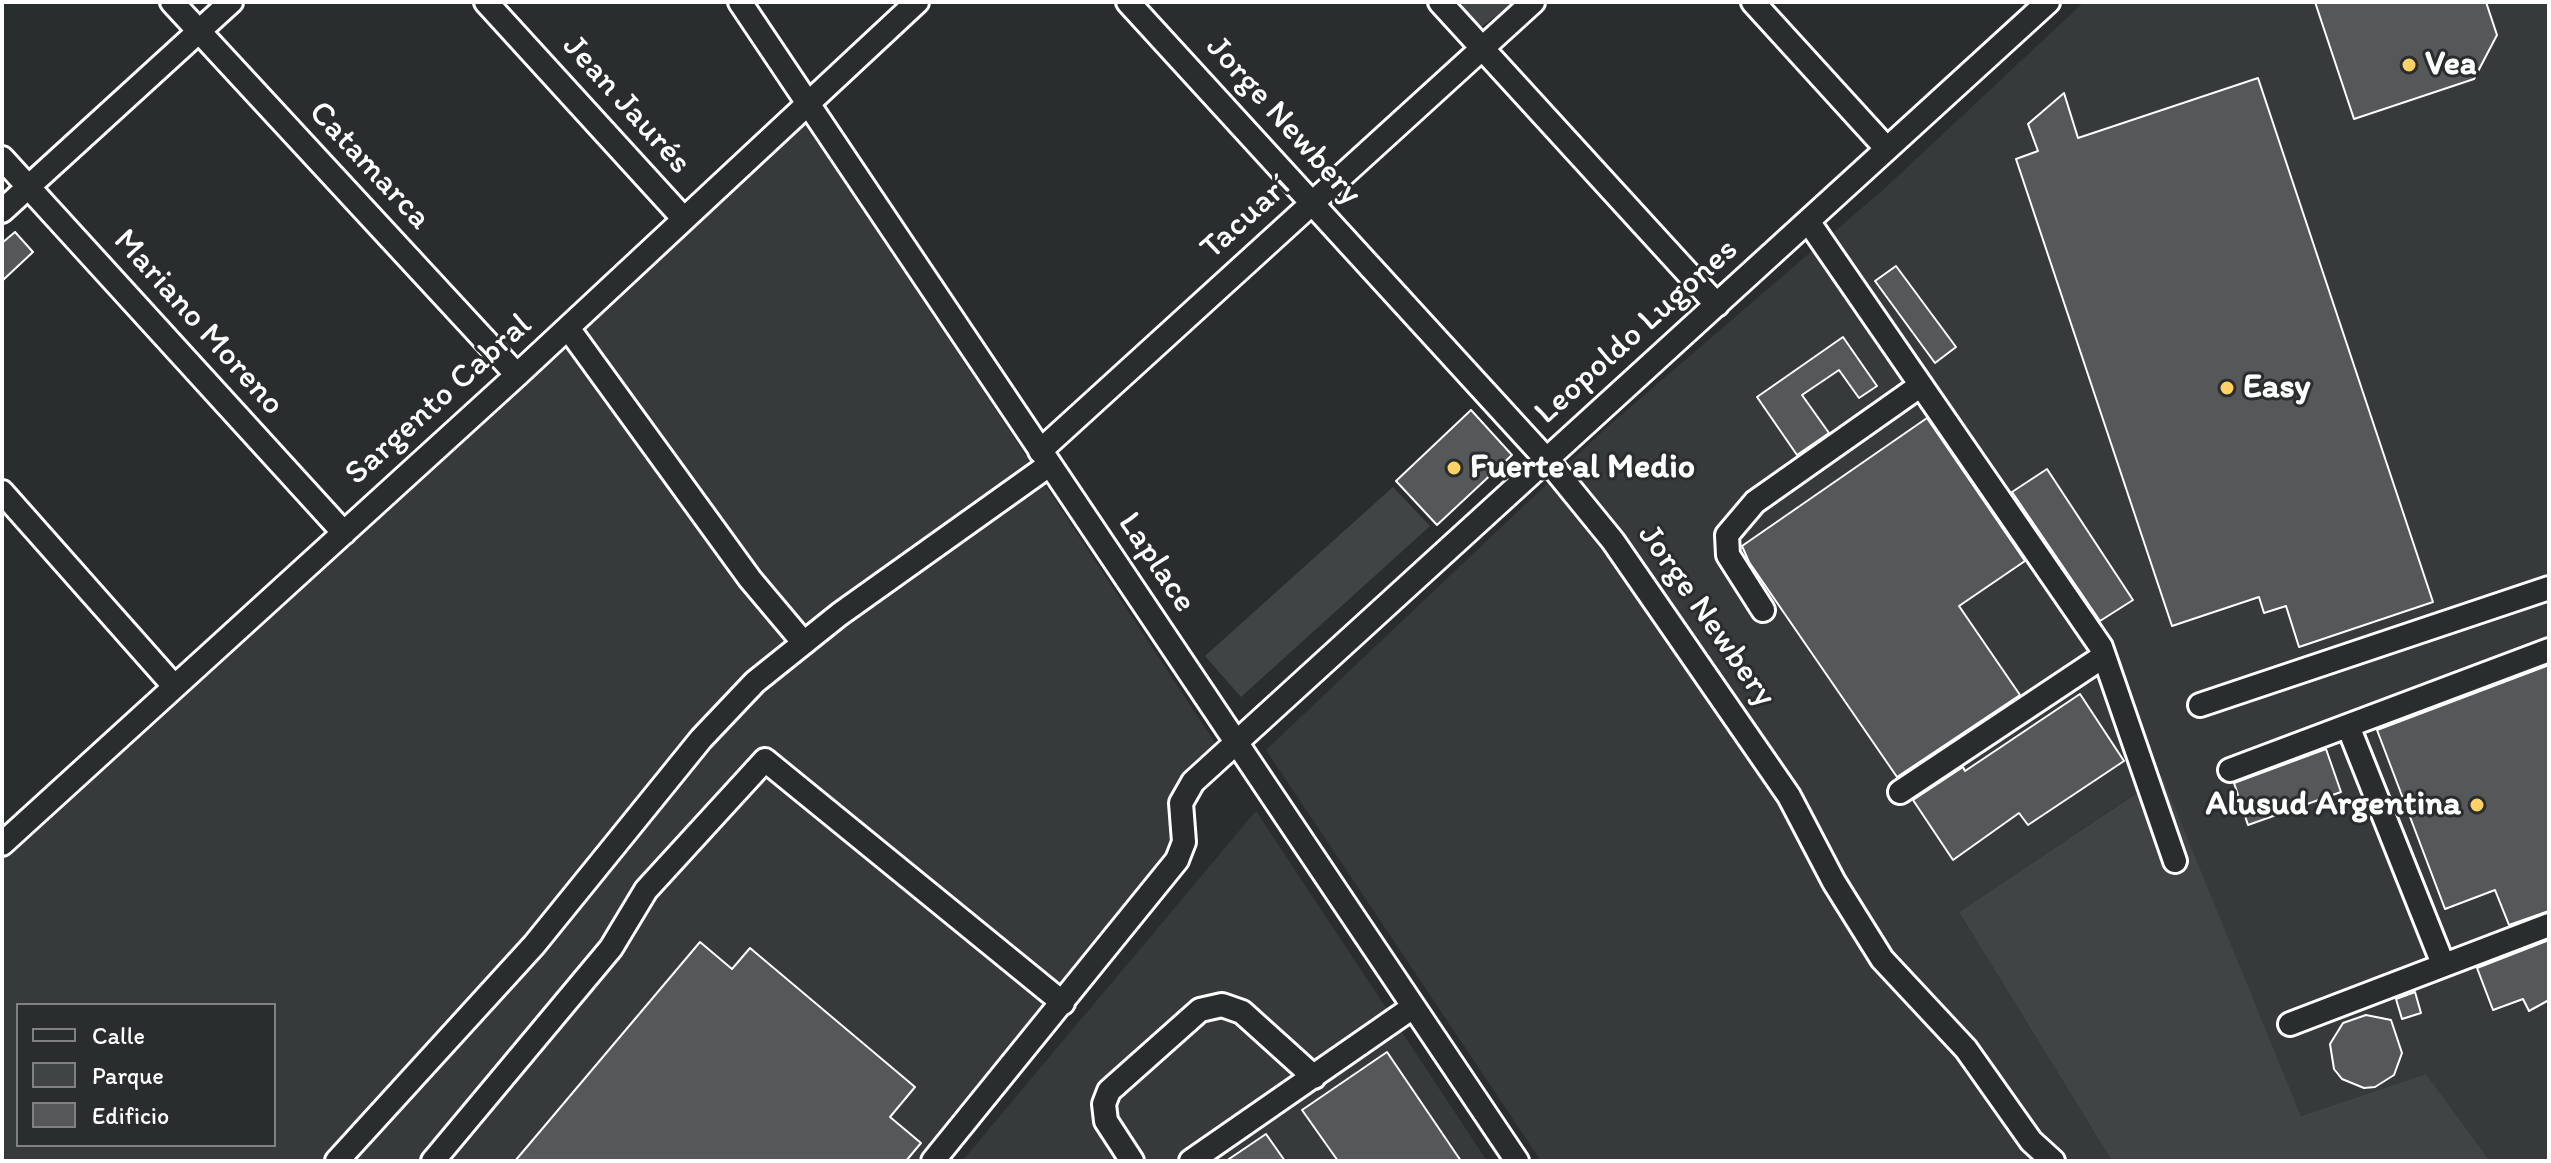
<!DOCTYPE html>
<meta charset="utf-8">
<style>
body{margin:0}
#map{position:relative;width:2551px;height:1163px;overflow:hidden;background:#2a2d2e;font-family:Itim,sans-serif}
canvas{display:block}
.frame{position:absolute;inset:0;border:4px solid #fff;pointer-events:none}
.legend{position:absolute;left:16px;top:1003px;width:260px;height:144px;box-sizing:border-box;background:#2a2d2e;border:2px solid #7f8182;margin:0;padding:10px 14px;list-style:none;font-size:24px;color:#fff}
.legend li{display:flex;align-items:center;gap:16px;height:40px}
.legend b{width:40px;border:2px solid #7f8182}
</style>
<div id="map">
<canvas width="2551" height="1163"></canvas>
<div class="frame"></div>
<ul class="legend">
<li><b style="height:10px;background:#2a2d2e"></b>Calle</li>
<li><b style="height:22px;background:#414445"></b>Parque</li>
<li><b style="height:22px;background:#555758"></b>Edificio</li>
</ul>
</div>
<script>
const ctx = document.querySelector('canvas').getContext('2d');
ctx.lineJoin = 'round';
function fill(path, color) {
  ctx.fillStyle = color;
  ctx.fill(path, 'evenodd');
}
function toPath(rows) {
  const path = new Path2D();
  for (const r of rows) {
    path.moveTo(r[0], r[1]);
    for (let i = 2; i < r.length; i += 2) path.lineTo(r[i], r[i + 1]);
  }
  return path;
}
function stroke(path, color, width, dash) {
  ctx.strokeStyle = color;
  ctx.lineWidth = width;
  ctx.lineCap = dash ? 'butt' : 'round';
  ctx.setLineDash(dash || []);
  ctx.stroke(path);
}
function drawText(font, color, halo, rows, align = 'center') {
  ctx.font = font + ' Itim,sans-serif';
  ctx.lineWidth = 6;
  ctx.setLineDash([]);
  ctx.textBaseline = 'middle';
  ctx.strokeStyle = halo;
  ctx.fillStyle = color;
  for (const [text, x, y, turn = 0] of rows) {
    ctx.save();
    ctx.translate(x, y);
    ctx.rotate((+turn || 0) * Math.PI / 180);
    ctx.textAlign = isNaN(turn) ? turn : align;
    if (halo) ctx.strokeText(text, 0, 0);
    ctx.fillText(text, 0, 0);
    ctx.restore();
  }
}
fill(toPath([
 [2084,2,2549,2,2549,1161,2490,1161,2426,1074,2301,1116,2161,776,1959,912,2112,1161,1541,1161,1266,750,1606,428,1884,189],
 [806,122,1223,755,1193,782,1184,842,933,1161,2,1161,2,861],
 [18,1005,274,1005,274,1145,18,1145],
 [1256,811,1487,1161,962,1161]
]), '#373a3b');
fill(toPath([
 [1453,2,1515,2,1481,27,1473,24],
 [1393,487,1430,526,1241,697,1205,656],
 [2162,776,2301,1116,2426,1074,2490,1161,2112,1161,1959,912]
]), '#414445');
const building = toPath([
 [2315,2,2486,2,2497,35,2474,79,2354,119,2315,2],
 [2258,78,2433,602,2299,647,2286,606,2264,613,2259,597,2172,626,2016,159,2038,151,2028,124,2064,93,2078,138,2258,78],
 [15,232,33,252,2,281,2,243,15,232],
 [1896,266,1956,347,1935,363,1875,281,1896,266],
 [1843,337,1877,386,1859,398,1839,370,1802,395,1829,433,1797,455,1757,397,1843,337],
 [1471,410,1512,455,1437,525,1396,481,1471,410],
 [1927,418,2025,561,1959,606,2020,695,1897,777,1749,562,1742,546,1927,418],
 [2047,469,2133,600,2100,621,2012,492,2047,469],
 [2549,665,2549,911,2509,925,2495,890,2445,909,2377,730,2549,665],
 [2080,694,2124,761,2028,825,2019,813,1953,860,1913,800,1963,767,1965,771,2080,694],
 [2326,749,2341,792,2248,825,2234,783,2326,749],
 [2549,940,2549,1000,2529,1011,2523,999,2493,1010,2477,968,2549,940],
 [700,942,732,969,750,948,915,1087,890,1117,921,1143,906,1161,515,1161,700,942],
 [2415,992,2421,1013,2402,1019,2396,999,2415,992],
 [2366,1015,2391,1020,2402,1053,2394,1075,2375,1087,2364,1088,2342,1079,2334,1069,2330,1044,2343,1023,2366,1015],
 [1387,1052,1461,1161,1338,1161,1302,1110,1387,1052],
 [1266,1134,1285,1161,1226,1161,1266,1134]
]);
fill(building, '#555758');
stroke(building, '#fff', 2);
const minor = toPath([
 [172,2,517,375],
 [486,2,684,219],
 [740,2,1517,1161],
 [1128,2,1547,460,1613,541,1789,796,1834,882,1882,959,1966,1049,2031,1141,2053,1161],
 [1440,2,1717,305],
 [1753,2,1887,149],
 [2,158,344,533],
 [2,211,231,2],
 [1808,221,2101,647,2175,861],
 [568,328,750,579,803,642],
 [1040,451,1533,2],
 [2,492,174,686],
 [1763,610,1728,555,1727,535,1755,502,1921,385],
 [2200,705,2549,588],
 [2348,726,2443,964],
 [2230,770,2549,650],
 [1900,792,2104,656],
 [2,844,517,375,917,2],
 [2290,1024,2549,925],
 [337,1161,534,945,701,739,755,682,840,614,1049,465],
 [433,1161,611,948,646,890,765,760,1063,1003],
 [933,1161,1177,860,1184,842,1181,803,1193,782,2048,2],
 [1132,1161,1106,1121,1104,1104,1109,1091,1200,1010,1222,1005,1242,1012,1314,1077],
 [1191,1161,1413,1007]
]);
stroke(minor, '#fff', 28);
stroke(minor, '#2a2d2e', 22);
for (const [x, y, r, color] of [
 [2409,65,8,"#ffd166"],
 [2227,388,8,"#ffd166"],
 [1454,468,8,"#ffd166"],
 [2477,805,8,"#ffd166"]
]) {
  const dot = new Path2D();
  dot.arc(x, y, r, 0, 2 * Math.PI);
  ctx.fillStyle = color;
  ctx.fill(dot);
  stroke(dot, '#2a2d2e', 3);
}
drawText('bold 34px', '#fff', '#2a2d2e', [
 ["Vea",2425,65],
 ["Easy",2243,388],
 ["Fuerte al Medio",1470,468],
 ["Alusud Argentina",2461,805,"right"]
], 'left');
drawText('34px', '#fff', '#2a2d2e', [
 ["Jean Jaurés",626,105,48],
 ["Jorge Newbery",1283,121,48],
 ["Catamarca",369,166,47],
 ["Tacuarí",1246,218,-42],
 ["Mariano Moreno",198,323,48],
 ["Leopoldo Lugones",1637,332,-42],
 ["Sargento Cabral",439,400,-42],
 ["Laplace",1156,563,56],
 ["Jorge Newbery",1706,616,55]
]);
</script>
